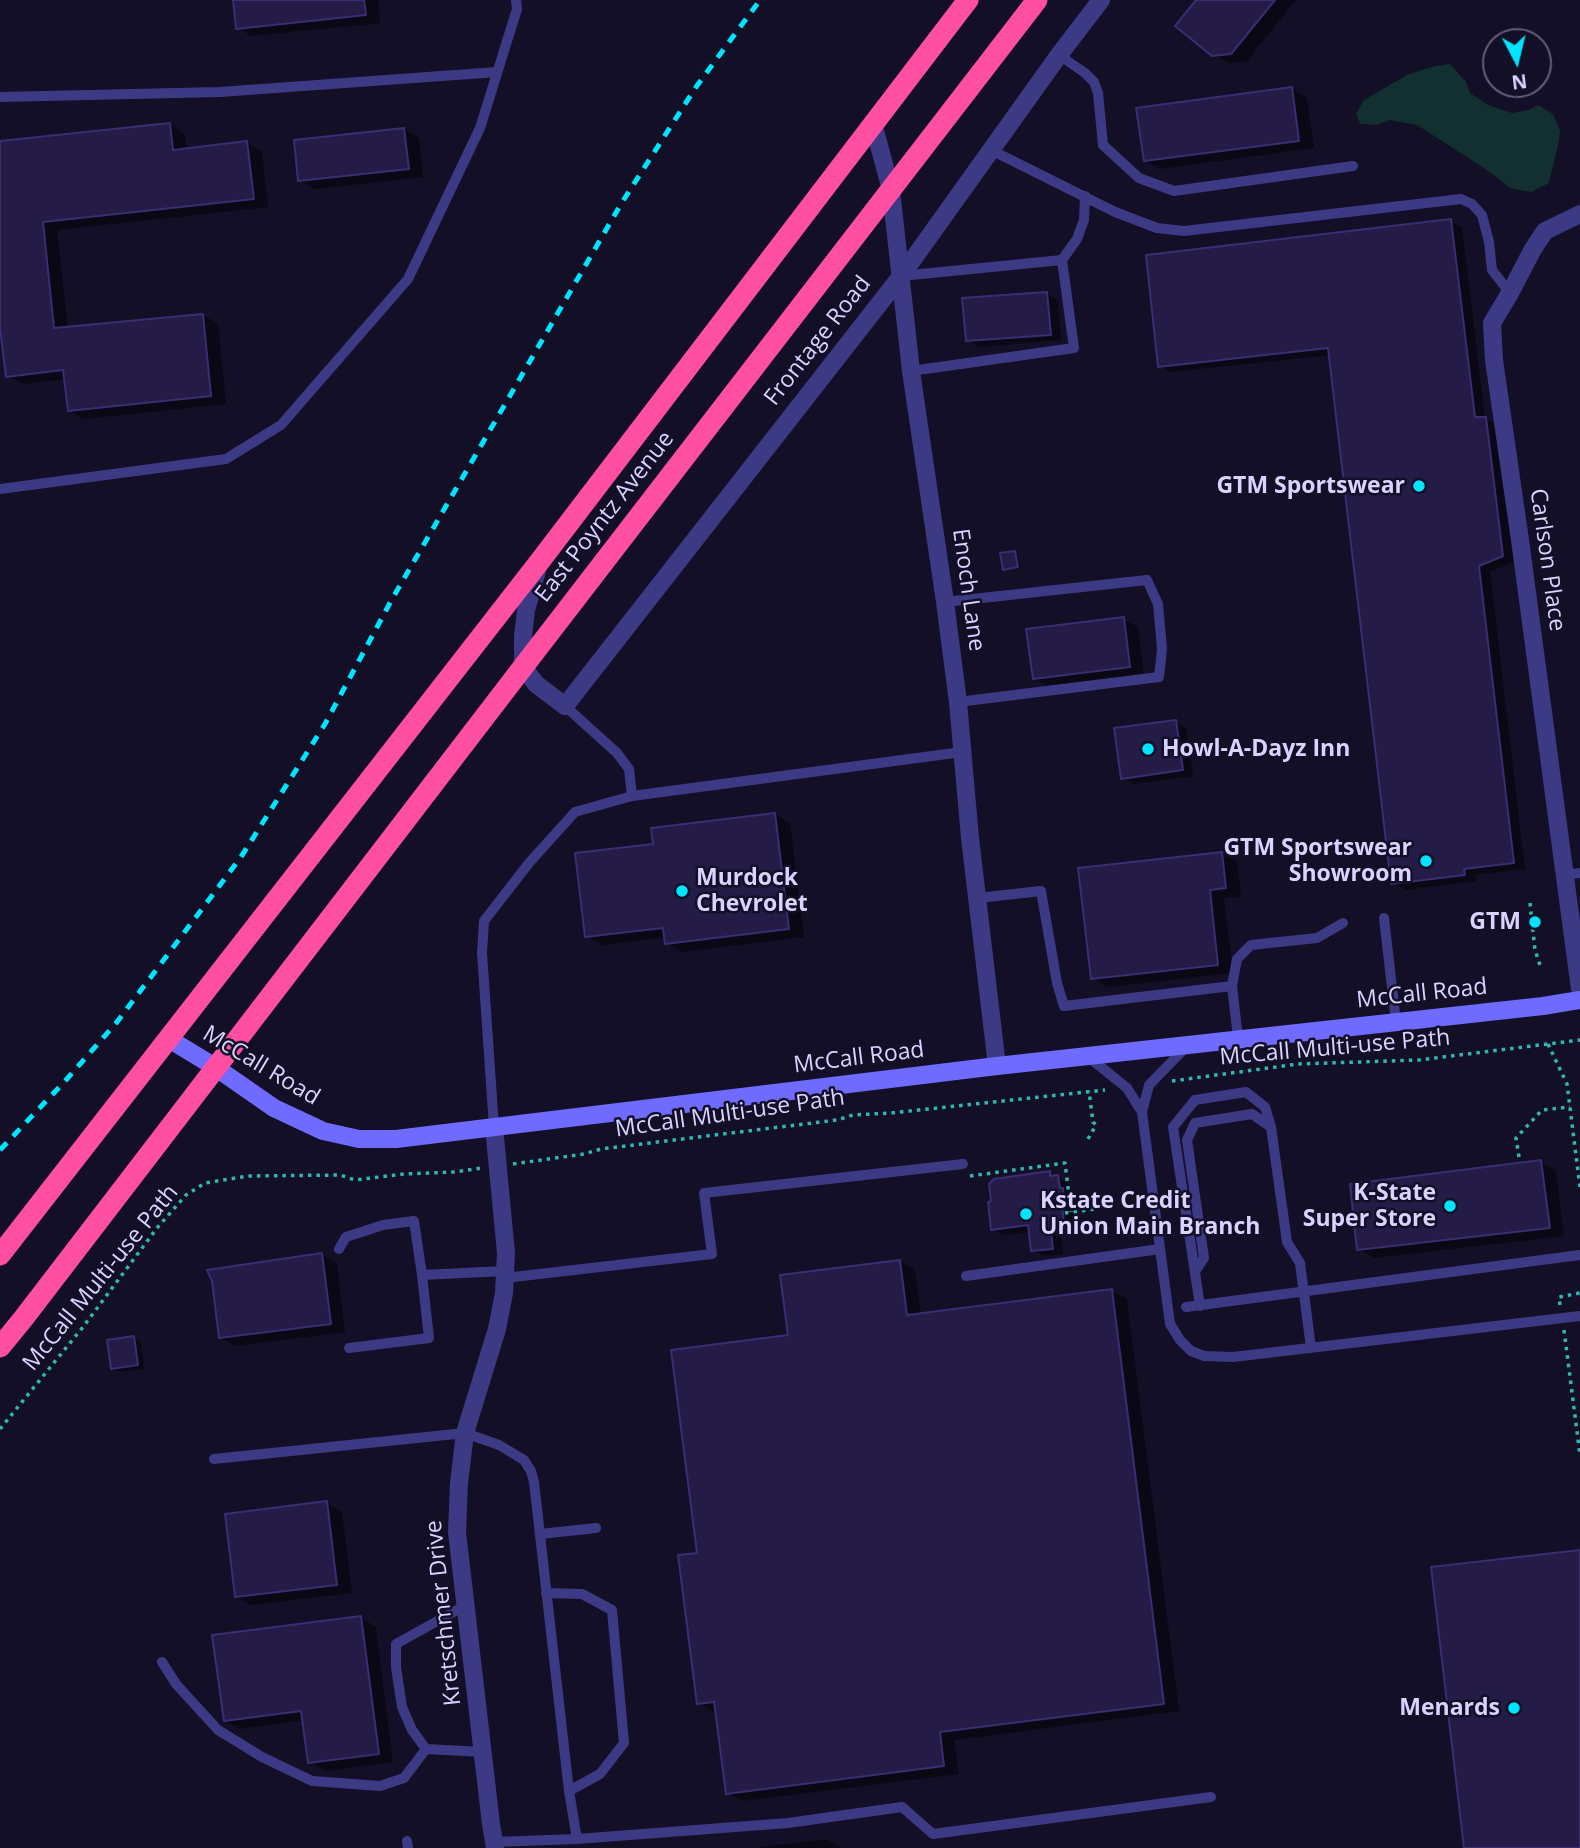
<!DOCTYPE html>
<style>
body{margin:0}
#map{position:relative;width:1580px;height:1848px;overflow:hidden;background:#130f26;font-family:"Open Sans",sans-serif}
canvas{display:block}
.north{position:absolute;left:1482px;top:28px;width:70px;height:70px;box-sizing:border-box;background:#130f26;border:2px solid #625e7d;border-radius:50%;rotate:173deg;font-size:19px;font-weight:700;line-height:28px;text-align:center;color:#d9d4ff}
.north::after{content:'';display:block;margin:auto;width:24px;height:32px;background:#00e5ff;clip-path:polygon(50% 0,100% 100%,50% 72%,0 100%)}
</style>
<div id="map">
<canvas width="1580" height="1848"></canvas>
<div class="north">N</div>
</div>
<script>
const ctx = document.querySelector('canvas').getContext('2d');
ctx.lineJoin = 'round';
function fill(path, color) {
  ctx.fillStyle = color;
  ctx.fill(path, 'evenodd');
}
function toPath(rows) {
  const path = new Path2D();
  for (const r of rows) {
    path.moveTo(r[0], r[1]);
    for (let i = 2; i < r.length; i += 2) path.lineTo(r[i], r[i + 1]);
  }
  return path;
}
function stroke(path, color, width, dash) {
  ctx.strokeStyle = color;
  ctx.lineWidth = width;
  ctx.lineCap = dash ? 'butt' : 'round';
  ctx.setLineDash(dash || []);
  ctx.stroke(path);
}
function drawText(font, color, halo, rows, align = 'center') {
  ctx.font = font + ' "Open Sans",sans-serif';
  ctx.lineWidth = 5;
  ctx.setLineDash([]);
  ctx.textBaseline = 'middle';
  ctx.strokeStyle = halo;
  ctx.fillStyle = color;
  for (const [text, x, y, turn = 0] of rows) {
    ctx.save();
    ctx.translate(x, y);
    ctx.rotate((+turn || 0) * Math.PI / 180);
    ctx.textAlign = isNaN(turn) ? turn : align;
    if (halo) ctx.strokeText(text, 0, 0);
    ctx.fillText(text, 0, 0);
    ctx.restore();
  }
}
fill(toPath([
 [1450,64,1466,82,1470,93,1488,105,1512,113,1529,110,1538,105,1553,114,1560,131,1559,140,1549,183,1531,192,1510,188,1487,170,1417,125,1390,120,1376,125,1360,124,1356,114,1364,100,1407,75,1435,66]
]), '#12302f');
fill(toPath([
 [234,0,378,0,380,23,252,36,237,28],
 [1199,0,1296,0,1246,62,1229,63,1213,54],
 [1292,89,1307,98,1314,148,1160,169,1145,160],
 [170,125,185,134,187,150,247,143,262,151,268,207,57,230,68,329,203,315,218,324,226,404,84,419,69,410,65,379,23,384,8,375,0,328,0,143],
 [404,129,419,138,423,177,315,189,300,180],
 [1450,221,1462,228,1485,418,1498,425,1514,562,1490,572,1525,869,1475,875,1476,881,1405,890,1393,883,1330,355,1171,372,1159,365],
 [1047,294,1058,300,1061,340,979,347,968,340],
 [1015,552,1018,554,1020,568,1007,570,1004,569],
 [1123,619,1138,627,1144,675,1049,687,1034,678],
 [1175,722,1186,728,1193,776,1133,784,1122,778],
 [775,814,790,823,804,937,682,952,667,943,666,937,602,945,587,936,655,845],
 [1222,853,1237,862,1241,896,1224,898,1233,973,1108,987,1093,978],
 [1541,1162,1556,1171,1564,1236,1374,1258,1359,1249],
 [1049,1173,1069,1183,1070,1194,1073,1196,1076,1212,1072,1213,1074,1227,1060,1229,1063,1254,1044,1256,1033,1250,1030,1232,1004,1235,993,1229],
 [322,1255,337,1264,345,1332,236,1346,220,1337],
 [900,1261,915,1270,921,1315,1111,1291,1127,1299,1179,1711,954,1740,959,1774,743,1801,728,1793,717,1711,714,1712,699,1703,698,1554,790,1336],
 [134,1338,141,1342,144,1368,120,1372,113,1368],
 [327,1503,342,1512,352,1593,251,1605,236,1596],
 [361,1618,376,1627,393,1762,325,1771,310,1762,304,1720,240,1729,225,1720],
 [826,1839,841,1848,753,1848]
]), '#0007');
const building = toPath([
 [233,0,364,0,366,15,236,29,233,0],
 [1196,0,1275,0,1231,54,1212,56,1175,26,1196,0],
 [1292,87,1299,141,1144,161,1136,108,1292,87],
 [170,123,173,150,247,141,254,199,43,222,54,328,203,314,211,396,68,411,63,370,6,377,0,328,0,141,170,123],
 [404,128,409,169,298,181,294,140,404,128],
 [1451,219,1475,417,1486,417,1503,556,1479,566,1514,863,1464,869,1465,875,1391,884,1328,348,1158,367,1146,255,1451,219],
 [1047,292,1051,335,966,341,962,298,1047,292],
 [1015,551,1018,567,1003,570,1000,553,1015,551],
 [1124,617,1130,667,1033,679,1026,629,1124,617],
 [1176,720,1183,770,1121,779,1114,728,1176,720],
 [775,813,789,929,665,944,663,928,585,937,575,853,653,844,651,828,775,813],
 [1222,852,1226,888,1210,890,1218,965,1091,979,1078,868,1222,852],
 [1541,1160,1550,1228,1357,1250,1350,1184,1541,1160],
 [1050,1171,1050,1176,1058,1175,1060,1188,1063,1188,1065,1207,1062,1207,1064,1222,1050,1223,1053,1249,1031,1251,1028,1225,991,1230,988,1202,991,1201,989,1184,994,1179,1050,1171],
 [322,1253,331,1324,219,1338,212,1281,207,1270,322,1253],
 [900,1260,907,1315,1112,1289,1164,1704,940,1732,944,1766,726,1794,714,1702,697,1704,678,1555,697,1553,671,1350,788,1335,780,1275,900,1260],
 [134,1336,138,1365,111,1369,107,1340,134,1336],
 [327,1501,337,1585,235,1597,225,1514,327,1501],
 [1580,1550,1580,1848,1464,1848,1431,1567,1580,1550],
 [361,1616,379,1754,308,1763,301,1711,224,1721,212,1635,361,1616]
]);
fill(building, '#241b47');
stroke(building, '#3b2d73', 2);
stroke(toPath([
 [1530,903,1535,950,1540,965],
 [1548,1044,1567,1084,1580,1187],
 [1172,1081,1298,1064,1419,1060,1580,1040],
 [1088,1139,1096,1125,1093,1122,1089,1091],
 [1519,1157,1516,1138,1542,1110,1570,1107],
 [513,1164,584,1154,601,1149,837,1120,853,1115,891,1113,1105,1090],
 [970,1176,1065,1163,1071,1212],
 [1065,1213,1095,1209],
 [1560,1305,1559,1297,1580,1293],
 [1564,1330,1580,1455],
 [0,1429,83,1327,157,1228,186,1195,205,1183,248,1176,340,1175,355,1180,404,1174,454,1172,481,1168]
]), '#2fb8b0', 3.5, [3.5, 5]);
stroke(toPath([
 [1059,55,1085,73,1094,82,1098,93,1103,145,1139,178,1174,191,1353,166],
 [0,97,220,92,497,72],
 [991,150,1115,212,1157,228,1184,231,1461,199,1472,204,1482,215,1489,242,1492,270,1510,293],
 [1062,260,1077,239,1084,220,1085,196],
 [901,276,1062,260,1074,348,911,371],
 [0,489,226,459,281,425,408,279,480,128,517,9,516,0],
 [945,602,1147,580,1158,604,1162,649,1159,677,958,702],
 [565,706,617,753,629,769,632,796],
 [1564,875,1580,873],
 [978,898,1041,891,1057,983,1064,1006,1232,986],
 [1384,918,1396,1022],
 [1238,1038,1232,986,1237,959,1251,945,1317,938,1343,923],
 [1188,1045,1149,1085,1142,1112,1170,1324,1180,1340,1191,1351,1204,1356,1233,1357,1580,1316],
 [1086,1055,1127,1088,1142,1112],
 [494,1127,482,953,484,921,529,863,575,812,632,796,962,752],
 [339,1249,346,1237,383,1225,414,1221,422,1275],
 [1196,1270,1204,1258,1187,1140,1195,1123,1252,1114,1271,1127],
 [966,1276,1160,1249],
 [505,1278,712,1254,704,1193,963,1164],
 [1200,1306,1173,1127,1195,1100,1246,1092,1265,1107,1271,1127,1287,1242,1300,1263,1311,1348],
 [1186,1307,1580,1255],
 [349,1348,429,1338,422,1275,505,1271],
 [214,1459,465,1433,499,1445,524,1460,531,1471,534,1482,569,1791,577,1839,788,1823,902,1807,933,1834,1211,1797],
 [540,1534,596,1528],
 [546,1593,582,1594,612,1610,624,1743,600,1774,569,1791],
 [466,1605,396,1644,396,1667,402,1707,412,1730,426,1749,483,1752],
 [162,1662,176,1684,218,1730,262,1757,312,1781,380,1786,404,1778,426,1749],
 [407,1841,408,1848],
 [494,1842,577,1839]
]), '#3d3a85', 10);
stroke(toPath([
 [873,123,891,190,911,371,945,602,958,702,970,838,997,1066],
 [1580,214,1545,231,1533,249,1510,293,1492,323,1494,360,1520,540,1580,989],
 [538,567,526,610,523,636,523,667,536,684,565,706,901,276,1059,55,1101,0],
 [494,1127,506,1253,504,1293,497,1329,465,1433,459,1483,457,1532,491,1824,495,1848]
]), '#3d3a85', 18);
stroke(toPath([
 [169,1039,215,1067,274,1108,323,1131,359,1139,396,1139,997,1066,1543,1006,1580,1000]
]), '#6f6bff', 18);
stroke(toPath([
 [0,1255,540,561,968,0],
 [0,1347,23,1319,523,667,1037,0]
]), '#ff4fa3', 21);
stroke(toPath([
 [0,1150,66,1080,117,1022,241,857,325,724,391,601,621,204,696,87,760,0]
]), '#00e5ff', 5, [10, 9]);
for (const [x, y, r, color] of [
 [1419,486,7,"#00e5ff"],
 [1148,749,7,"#00e5ff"],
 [1426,861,7,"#00e5ff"],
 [682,891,7,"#00e5ff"],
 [1535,922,7,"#00e5ff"],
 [1450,1206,7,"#00e5ff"],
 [1026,1214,7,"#00e5ff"],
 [1514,1708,7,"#00e5ff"]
]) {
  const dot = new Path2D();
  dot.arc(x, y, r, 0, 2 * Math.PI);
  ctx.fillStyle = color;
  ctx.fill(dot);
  stroke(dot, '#130f26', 2.5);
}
drawText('23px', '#d9d4ff', '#130f26', [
 ["Frontage Road",818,341,-52],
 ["East Poyntz Avenue",605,517,-52],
 ["Carlson Place",1547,560,82],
 ["Enoch Lane",968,590,82],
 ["McCall Road",1422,994,-6],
 ["McCall Multi-use Path",1335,1048,-5],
 ["McCall Road",859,1058,-7],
 ["McCall Road",261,1066,31],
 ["McCall Multi-use Path",730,1114,-8],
 ["McCall Multi-use Path",101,1278,-51],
 ["Kretschmer Drive",444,1613,-96]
]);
drawText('bold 23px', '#d9d4ff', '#130f26', [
 ["GTM Sportswear",1405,486],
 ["Howl-A-Dayz Inn",1162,749,"left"],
 ["GTM Sportswear",1412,848],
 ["Showroom",1412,874],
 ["Murdock",696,878,"left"],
 ["Chevrolet",696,904,"left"],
 ["GTM",1521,922],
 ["K-State",1436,1193],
 ["Super Store",1436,1219],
 ["Kstate Credit",1040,1201,"left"],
 ["Union Main Branch",1040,1227,"left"],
 ["Menards",1500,1708]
], 'right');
</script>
